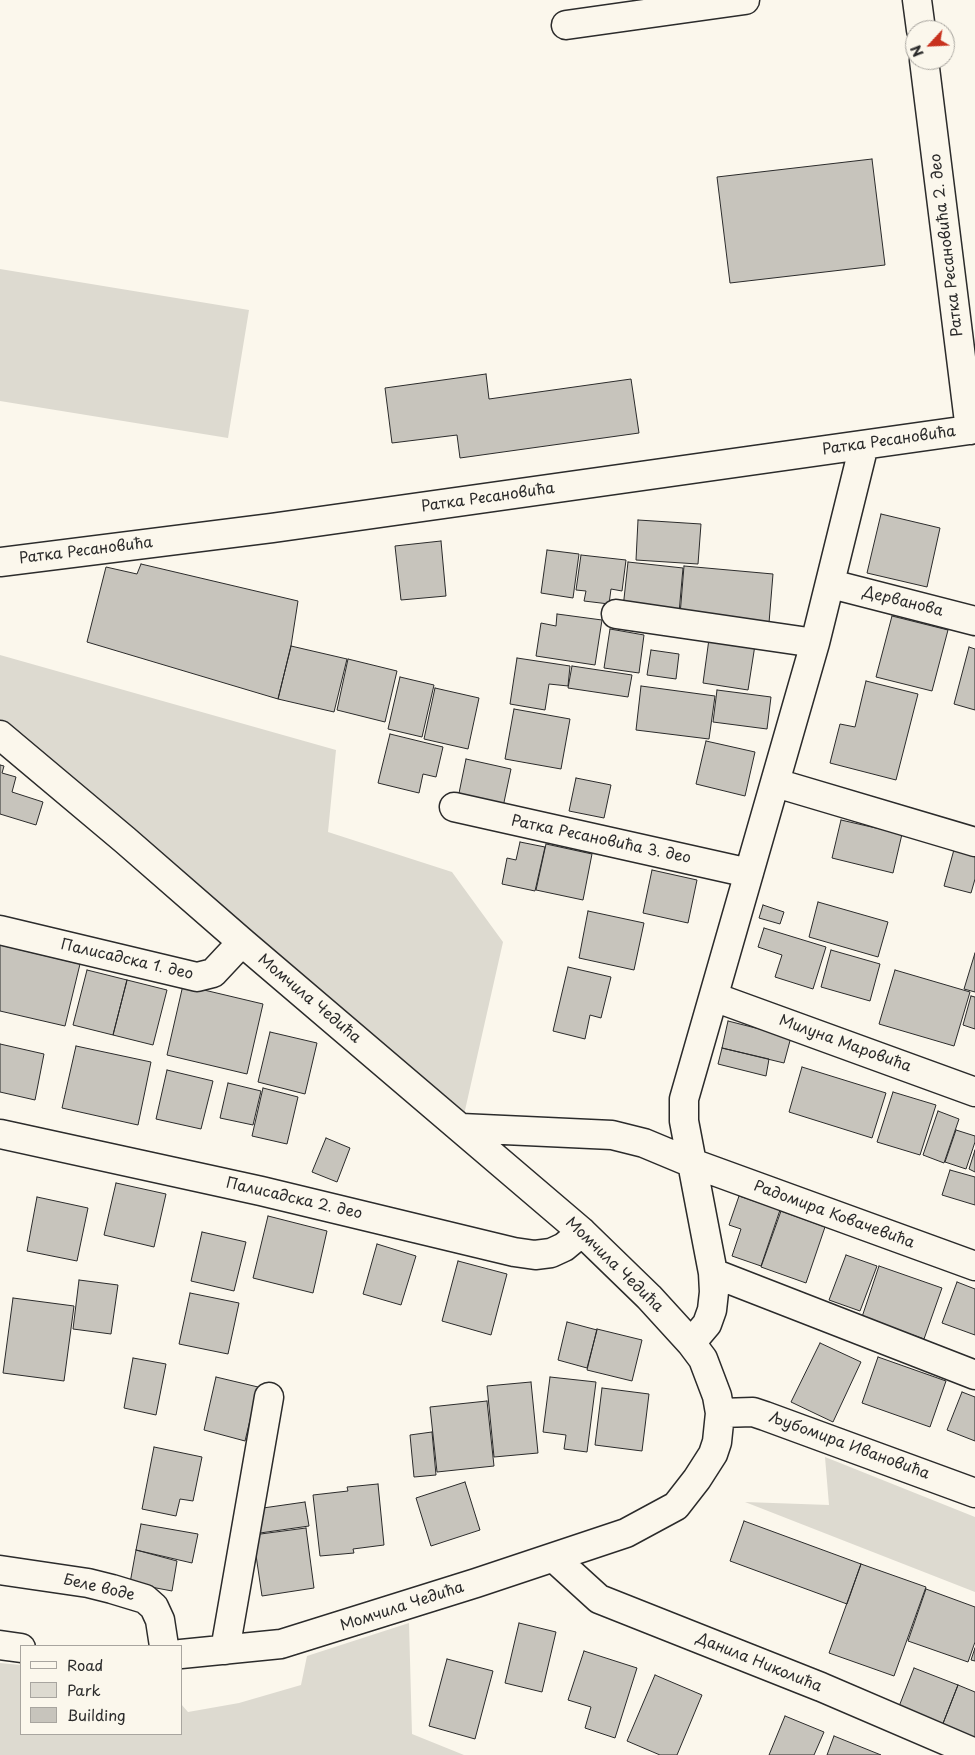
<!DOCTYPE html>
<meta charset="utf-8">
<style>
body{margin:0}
#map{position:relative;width:975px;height:1755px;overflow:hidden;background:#fbf7ec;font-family:"Playpen Sans",sans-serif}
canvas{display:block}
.legend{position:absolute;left:20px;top:1645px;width:162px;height:90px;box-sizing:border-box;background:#fbf7ec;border:1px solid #a8a59f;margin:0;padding:6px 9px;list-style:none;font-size:15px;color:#2b2b2b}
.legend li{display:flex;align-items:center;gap:10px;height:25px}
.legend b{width:25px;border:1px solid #a8a59f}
.north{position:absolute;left:905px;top:20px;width:50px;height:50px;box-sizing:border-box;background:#fbf7ec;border:1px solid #a8a59f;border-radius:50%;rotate:245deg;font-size:14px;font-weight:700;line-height:20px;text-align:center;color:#2b2b2b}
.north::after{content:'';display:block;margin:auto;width:18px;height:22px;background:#c8321e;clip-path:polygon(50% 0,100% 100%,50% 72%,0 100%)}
</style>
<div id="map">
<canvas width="975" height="1755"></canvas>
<ul class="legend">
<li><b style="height:6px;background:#fbf7ec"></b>Road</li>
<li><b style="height:14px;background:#dddad0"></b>Park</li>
<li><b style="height:14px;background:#c7c4bc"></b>Building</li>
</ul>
<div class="north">N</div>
</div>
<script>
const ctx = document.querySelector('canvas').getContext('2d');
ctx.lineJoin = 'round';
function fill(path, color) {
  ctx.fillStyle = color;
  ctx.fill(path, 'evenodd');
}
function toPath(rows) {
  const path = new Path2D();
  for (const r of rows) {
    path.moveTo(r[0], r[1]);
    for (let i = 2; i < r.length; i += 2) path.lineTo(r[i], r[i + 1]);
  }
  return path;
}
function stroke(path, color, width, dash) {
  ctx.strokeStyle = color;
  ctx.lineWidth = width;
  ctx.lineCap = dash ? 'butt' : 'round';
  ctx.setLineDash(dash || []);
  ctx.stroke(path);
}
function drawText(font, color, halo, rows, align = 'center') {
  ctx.font = font + ' "Playpen Sans",sans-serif';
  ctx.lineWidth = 4.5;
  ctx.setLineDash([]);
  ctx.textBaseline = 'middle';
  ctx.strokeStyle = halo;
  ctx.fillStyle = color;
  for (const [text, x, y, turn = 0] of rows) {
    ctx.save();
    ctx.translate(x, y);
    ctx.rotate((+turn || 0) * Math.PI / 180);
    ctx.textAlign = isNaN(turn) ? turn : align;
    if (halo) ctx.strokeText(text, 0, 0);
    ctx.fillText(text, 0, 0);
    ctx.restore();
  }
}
fill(toPath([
 [0,269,249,310,228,438,0,401],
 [0,655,336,750,328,832,452,872,503,942,461,1128,0,735],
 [825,1457,975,1517,975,1592,745,1502,829,1505],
 [409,1623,412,1734,464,1755,0,1755,0,1663,21,1665,21,1734,181,1734,181,1704,188,1712,239,1703,301,1685,307,1656]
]), '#dddad0');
const building = toPath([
 [872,159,885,265,730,283,717,177,872,159],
 [486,374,489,399,631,379,639,433,460,458,457,435,392,443,385,388,486,374],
 [881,514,940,528,927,587,867,573,881,514],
 [638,520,701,524,698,564,636,560,638,520],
 [441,541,446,596,401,600,395,546,441,541],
 [547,550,579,554,573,598,541,593,547,550],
 [581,555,626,560,622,591,611,589,609,604,584,601,586,591,576,590,581,555],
 [628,562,683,568,679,613,623,608,628,562],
 [141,564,298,601,291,646,278,699,87,642,106,567,137,574,141,564],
 [684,566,773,574,769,623,680,615,684,566],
 [557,614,602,620,595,665,536,656,541,623,556,626,557,614],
 [892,616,948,630,932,691,876,677,892,616],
 [610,629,644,635,639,673,604,668,610,629],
 [709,639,755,645,748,690,703,683,709,639],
 [291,646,347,659,334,712,278,699,291,646],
 [969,647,975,649,975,710,954,704,969,647],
 [651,650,679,654,676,679,647,675,651,650],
 [517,658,570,666,568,686,549,684,545,710,510,704,517,658],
 [348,659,397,671,385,722,337,710,348,659],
 [572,666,632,675,628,697,568,688,572,666],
 [400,677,434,685,422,737,388,729,400,677],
 [866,681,918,694,896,780,830,763,840,724,855,727,866,681],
 [641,686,715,696,709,739,636,730,641,686],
 [435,688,479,698,468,749,424,739,435,688],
 [717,690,771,697,767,729,713,722,717,690],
 [514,709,570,719,561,769,505,759,514,709],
 [390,734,443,747,436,777,423,774,419,793,378,783,390,734],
 [706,741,755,752,745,796,696,784,706,741],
 [466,759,511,769,503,807,458,798,466,759],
 [0,765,4,766,2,773,16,777,12,792,43,802,36,825,0,814,0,765],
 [576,778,611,785,604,818,569,811,576,778],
 [841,820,902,834,893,873,832,858,841,820],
 [520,842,545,847,535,891,502,884,507,858,516,860,520,842],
 [546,844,592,854,583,900,536,890,546,844],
 [955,846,975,851,975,879,971,893,944,886,955,846],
 [652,870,697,880,688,923,643,913,652,870],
 [818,902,888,922,878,957,809,937,818,902],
 [763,905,784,912,780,924,759,918,763,905],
 [588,911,644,923,634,970,579,958,588,911],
 [764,928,826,947,813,989,775,977,782,955,758,947,764,928],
 [0,945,80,964,65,1026,0,1011,0,945],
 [831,950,880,964,870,1001,821,987,831,950],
 [975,953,975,992,964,989,975,953],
 [568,967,611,977,601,1018,590,1015,585,1039,553,1031,568,967],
 [87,970,127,980,113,1035,73,1025,87,970],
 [895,970,970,992,954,1046,879,1024,895,970],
 [127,980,167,990,153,1045,113,1035,127,980],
 [183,985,263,1004,247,1074,167,1055,183,985],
 [971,996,975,997,975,1029,963,1025,971,996],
 [728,1021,791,1037,784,1063,722,1048,728,1021],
 [270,1032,317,1043,305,1094,258,1082,270,1032],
 [0,1044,44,1054,35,1100,0,1092,0,1044],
 [76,1046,151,1062,138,1125,62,1108,76,1046],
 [722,1048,769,1059,766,1076,718,1064,722,1048],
 [802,1067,886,1093,872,1138,789,1112,802,1067],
 [167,1070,213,1081,201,1129,156,1119,167,1070],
 [228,1083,261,1091,253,1125,220,1118,228,1083],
 [263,1088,298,1097,287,1144,252,1136,263,1088],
 [893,1092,936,1105,920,1155,877,1142,893,1092],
 [938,1111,959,1119,944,1163,923,1155,938,1111],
 [956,1130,975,1136,975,1142,966,1169,945,1162,956,1130],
 [326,1138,350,1148,337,1182,312,1172,326,1138],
 [975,1150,975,1172,969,1169,975,1150],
 [950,1170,975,1177,975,1205,942,1195,950,1170],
 [116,1183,166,1194,154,1247,104,1235,116,1183],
 [739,1196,780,1210,761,1266,732,1256,741,1229,729,1225,739,1196],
 [37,1197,88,1208,77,1261,27,1251,37,1197],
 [781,1211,825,1227,806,1283,761,1267,781,1211],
 [268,1216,327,1231,313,1293,253,1278,268,1216],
 [202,1232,246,1242,234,1291,191,1281,202,1232],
 [377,1244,416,1256,401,1305,363,1294,377,1244],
 [846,1255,877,1266,860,1311,829,1300,846,1255],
 [458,1261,507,1274,491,1335,442,1321,458,1261],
 [879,1266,942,1288,924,1339,862,1317,879,1266],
 [79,1280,118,1285,111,1334,73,1329,79,1280],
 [957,1282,975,1289,975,1335,942,1323,957,1282],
 [190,1293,239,1303,228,1354,179,1344,190,1293],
 [13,1298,74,1306,64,1381,3,1373,13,1298],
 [567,1322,597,1330,587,1368,558,1360,567,1322],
 [597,1329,642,1340,632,1381,587,1370,597,1329],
 [820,1343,861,1362,833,1422,791,1402,820,1343],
 [878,1357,946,1381,930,1427,862,1403,878,1357],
 [133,1358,166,1364,156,1415,124,1408,133,1358],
 [216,1377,258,1387,245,1441,204,1430,216,1377],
 [550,1377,596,1382,587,1452,564,1449,566,1435,543,1432,550,1377],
 [531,1382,538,1453,494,1457,487,1386,531,1382],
 [602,1388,649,1394,642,1451,595,1445,602,1388],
 [962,1392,975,1397,975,1441,947,1430,962,1392],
 [487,1401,494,1466,437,1472,430,1407,487,1401],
 [432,1432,436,1475,414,1477,410,1435,432,1432],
 [154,1447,202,1457,193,1501,180,1499,176,1516,142,1509,154,1447],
 [465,1482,480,1530,431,1546,416,1498,465,1482],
 [378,1484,384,1545,353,1549,354,1553,320,1556,313,1495,348,1491,347,1487,378,1484],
 [305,1502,309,1526,260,1533,256,1509,305,1502],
 [744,1521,861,1564,847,1604,730,1561,744,1521],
 [141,1524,198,1534,192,1563,136,1550,141,1524],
 [306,1528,314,1588,262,1596,253,1535,306,1528],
 [136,1550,177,1561,172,1591,130,1583,136,1550],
 [861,1564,926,1587,894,1676,829,1653,861,1564],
 [926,1589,975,1607,975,1642,968,1662,908,1641,926,1589],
 [519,1623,556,1632,542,1692,505,1683,519,1623],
 [975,1648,975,1661,971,1660,975,1648],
 [584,1651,637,1668,615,1738,585,1728,591,1707,568,1700,584,1651],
 [447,1659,493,1671,475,1739,429,1726,447,1659],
 [914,1668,958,1685,942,1726,898,1709,914,1668],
 [655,1675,702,1695,677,1755,660,1755,627,1741,655,1675],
 [958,1685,975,1692,975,1739,942,1726,958,1685],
 [785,1716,824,1732,814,1755,769,1755,785,1716],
 [834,1736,881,1755,827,1755,834,1736]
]);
fill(building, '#c7c4bc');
stroke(building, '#2b2b2b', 1);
const minor = toPath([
 [917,0,921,30],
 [566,25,745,0],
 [924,60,970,430],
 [0,562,272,528,975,429],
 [831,584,975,621],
 [616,614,815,643],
 [0,735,125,840,242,942,582,1232,649,1297,691,1343,703,1359,717,1396,720,1413,717,1442,713,1454,697,1479,676,1506,626,1533,476,1583,281,1644,181,1654],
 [776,783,975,842],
 [454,807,749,873],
 [0,930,197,977,213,973,242,942],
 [714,997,975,1092],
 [461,1128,612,1135,644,1143,692,1163,975,1266],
 [0,1134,261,1191,514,1252,535,1255,551,1253,564,1247,582,1232],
 [713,1273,975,1375],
 [691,1343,707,1324,712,1310,714,1292,713,1273,684,1121,684,1099,815,643,864,445],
 [720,1413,753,1412,765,1416,975,1493],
 [554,1558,599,1599,821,1687,975,1753],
 [0,1570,88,1583,112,1589,145,1599,154,1607,160,1620,164,1646],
 [0,1645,21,1648],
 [225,1650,269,1397]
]);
stroke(minor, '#2b2b2b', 31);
stroke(minor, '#fbf7ec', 28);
drawText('15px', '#2b2b2b', '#fbf7ec', [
 ["Ратка Ресановића 2. део",947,245,-97],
 ["Ратка Ресановића",889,441,-8],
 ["Ратка Ресановића",488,498,-8],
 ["Ратка Ресановића",86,551,-7],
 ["Дерванова",903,602,14],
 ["Ратка Ресановића 3. део",601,840,12],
 ["Палисадска 1. део",127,960,13],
 ["Момчила Чедића",309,999,40],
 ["Милуна Маровића",845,1044,20],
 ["Палисадска 2. део",294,1199,13],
 ["Радомира Ковачевића",834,1215,20],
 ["Момчила Чедића",614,1265,44],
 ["Љубомира Ивановића",849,1446,20],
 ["Беле воде",99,1588,13],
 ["Момчила Чедића",402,1607,-18],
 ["Данила Николића",759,1663,22]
]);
</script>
